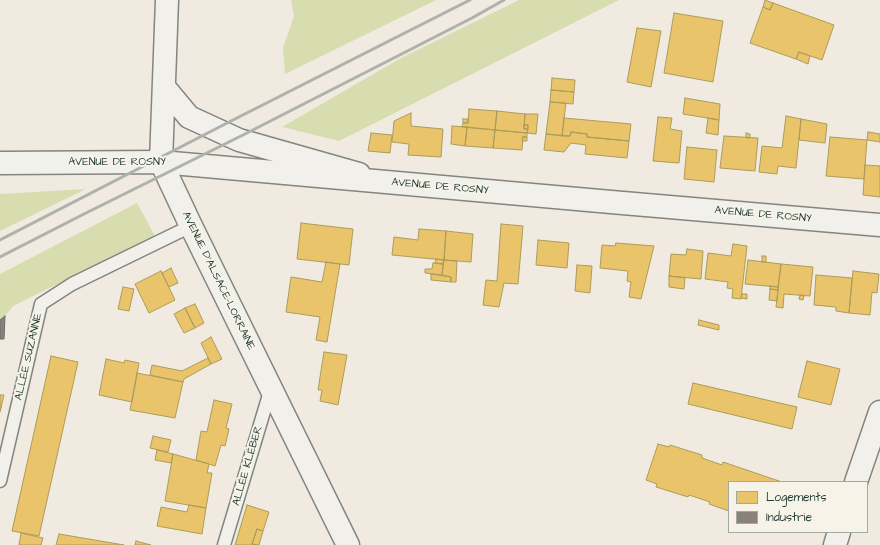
<!DOCTYPE html>
<meta charset="utf-8">
<style>
body{margin:0}
#map{position:relative;width:880px;height:545px;overflow:hidden;background:#f0eae0;font-family:"Architects Daughter",sans-serif}
canvas{display:block}
.legend{position:absolute;left:728px;top:481px;width:140px;height:52px;box-sizing:border-box;background:#f7f3e8;border:1px solid #a1aaa0;margin:0;padding:5px 7px;list-style:none;font-size:12px;color:#1f3d34}
.legend li{display:flex;align-items:center;gap:8px;height:20px}
.legend b{width:20px;border:1px solid #a1aaa0}
</style>
<div id="map">
<canvas width="880" height="545"></canvas>
<ul class="legend">
<li><b style="height:11px;background:#e9c46a"></b>Logements</li>
<li><b style="height:11px;background:#8a817c"></b>Industrie</li>
</ul>
</div>
<script>
const ctx = document.querySelector('canvas').getContext('2d');
ctx.lineJoin = 'round';
function fill(path, color) {
  ctx.fillStyle = color;
  ctx.fill(path, 'evenodd');
}
function toPath(rows) {
  const path = new Path2D();
  for (const r of rows) {
    path.moveTo(r[0], r[1]);
    for (let i = 2; i < r.length; i += 2) path.lineTo(r[i], r[i + 1]);
  }
  return path;
}
function stroke(path, color, width, dash) {
  ctx.strokeStyle = color;
  ctx.lineWidth = width;
  ctx.lineCap = dash ? 'butt' : 'round';
  ctx.setLineDash(dash || []);
  ctx.stroke(path);
}
function drawText(font, color, halo, rows, align = 'center') {
  ctx.font = font + ' "Architects Daughter",sans-serif';
  ctx.lineWidth = 4;
  ctx.setLineDash([]);
  ctx.textBaseline = 'middle';
  ctx.strokeStyle = halo;
  ctx.fillStyle = color;
  for (const [text, x, y, turn = 0] of rows) {
    ctx.save();
    ctx.translate(x, y);
    ctx.rotate((+turn || 0) * Math.PI / 180);
    ctx.textAlign = isNaN(turn) ? turn : align;
    if (halo) ctx.strokeText(text, 0, 0);
    ctx.fillText(text, 0, 0);
    ctx.restore();
  }
}
fill(toPath([
 [291,0,436,0,285,74,283,48,294,16],
 [519,0,619,0,339,141,282,127,401,58],
 [86,189,0,231,0,194],
 [137,203,155,236,13,306,0,322,0,274]
]), '#d8ddaf');
const homes = toPath([
 [765,0,773,3,770,10,763,7,765,0],
 [773,3,834,25,822,60,799,52,796,59,750,43,763,7,770,10,773,3],
 [674,13,723,21,713,82,664,73,674,13],
 [637,28,661,31,651,87,627,82,637,28],
 [799,52,810,56,808,64,796,59,799,52],
 [552,78,575,80,574,92,551,90,552,78],
 [551,90,574,92,573,104,550,102,551,90],
 [685,98,720,104,719,120,683,114,685,98],
 [550,102,566,103,562,136,546,134,550,102],
 [469,109,497,111,495,130,462,127,463,123,468,123,469,109],
 [497,111,525,114,524,129,528,129,527,133,495,130,497,111],
 [411,113,411,126,443,129,441,157,408,155,409,144,392,142,394,121,411,113],
 [525,114,538,114,536,134,527,133,528,125,524,125,525,114],
 [786,116,801,119,796,168,778,166,777,174,759,172,762,146,782,148,786,116],
 [658,117,672,118,670,129,682,131,679,163,653,161,658,117],
 [564,118,631,124,629,141,587,137,587,134,571,132,570,136,562,136,564,118],
 [708,118,719,120,718,135,706,133,708,118],
 [463,119,468,119,468,123,463,123,463,119],
 [801,119,827,124,825,143,799,140,801,119],
 [524,125,528,125,528,129,524,129,524,125],
 [452,126,467,127,465,146,451,144,452,126],
 [467,127,495,130,493,148,465,146,467,127],
 [495,130,527,133,527,137,523,137,522,150,493,148,495,130],
 [571,132,587,134,587,137,629,141,627,158,585,154,586,145,571,143,564,152,544,150,546,134,570,136,571,132],
 [868,132,880,134,880,142,867,140,868,132],
 [371,133,392,135,390,153,368,151,371,133],
 [746,133,750,134,750,138,746,138,746,133],
 [724,136,758,138,755,171,720,168,724,136],
 [523,137,527,137,527,141,522,141,523,137],
 [830,137,867,140,864,179,826,176,830,137],
 [687,147,717,150,714,182,684,179,687,147],
 [865,165,880,166,880,197,863,195,865,165],
 [301,223,353,229,349,265,297,259,301,223],
 [501,224,523,226,518,284,504,283,499,307,483,305,486,280,497,281,501,224],
 [419,229,446,231,444,260,392,255,394,237,418,240,419,229],
 [446,231,473,234,471,262,444,260,446,231],
 [538,240,569,243,567,268,536,265,538,240],
 [616,243,654,246,641,299,629,297,631,282,627,281,628,271,600,268,602,245,615,246,616,243],
 [733,244,747,246,741,299,732,298,733,289,727,288,728,282,705,279,708,253,731,256,733,244],
 [687,249,703,251,701,279,669,276,671,254,686,255,687,249],
 [762,256,766,256,766,262,762,262,762,256],
 [436,259,444,260,443,264,435,263,436,259],
 [444,260,457,261,456,282,451,282,451,277,442,275,444,260],
 [748,260,781,264,778,287,745,284,748,260],
 [326,262,340,264,327,342,316,340,320,317,286,312,291,277,322,282,326,262],
 [433,263,443,264,442,275,425,273,425,269,432,269,433,263],
 [781,264,813,267,810,296,784,294,783,308,776,307,781,264],
 [577,265,592,266,590,293,575,291,577,265],
 [171,268,178,283,169,287,162,273,171,268],
 [161,271,175,300,149,313,135,284,161,271],
 [853,271,879,274,877,293,872,292,870,315,849,313,853,271],
 [431,274,451,277,451,282,431,280,431,274],
 [816,275,852,278,849,313,836,311,836,307,814,305,816,275],
 [669,276,685,278,684,289,669,287,669,276],
 [770,286,778,287,778,290,770,289,770,286],
 [123,287,134,289,129,311,118,309,123,287],
 [770,289,778,290,777,301,769,300,770,289],
 [742,294,747,294,747,299,741,298,742,294],
 [800,295,804,296,803,300,799,299,800,295],
 [195,304,204,323,195,328,185,308,195,304],
 [185,308,195,328,184,333,174,314,185,308],
 [699,320,719,325,719,330,698,325,699,320],
 [211,337,222,359,211,364,201,343,211,337],
 [324,352,347,355,338,405,320,401,322,390,318,390,324,352],
 [51,356,78,362,39,536,12,531,51,356],
 [208,358,211,364,184,379,183,382,150,375,152,365,182,371,208,358],
 [106,359,124,363,125,360,139,363,132,402,99,395,106,359],
 [807,361,840,369,831,405,798,397,807,361],
 [137,373,183,382,175,418,130,410,137,373],
 [693,383,797,407,792,429,688,404,693,383],
 [0,395,4,395,0,412,0,395],
 [214,400,232,404,226,428,229,429,225,446,221,445,215,466,196,460,201,431,207,432,214,400],
 [153,436,171,440,168,452,150,448,153,436],
 [658,444,669,447,670,445,702,455,702,458,722,465,723,462,782,482,729,482,729,511,709,504,710,502,689,495,688,497,656,487,657,484,646,480,658,444],
 [157,450,173,454,171,463,155,460,157,450],
 [173,454,209,464,207,473,212,473,206,508,165,501,173,454],
 [189,505,206,508,202,534,157,526,161,507,187,512,189,505],
 [247,505,269,512,263,531,257,529,252,544,257,545,235,545,247,505],
 [257,529,263,531,259,545,252,544,257,529],
 [21,533,43,538,41,545,19,545,21,533],
 [59,534,124,545,56,545,59,534],
 [136,541,151,545,135,545,136,541]
]);
fill(homes, '#e9c46a');
stroke(homes, '#ac9c5a', 1);
const industry = toPath([
 [5,316,4,339,0,339,0,320,5,316]
]);
fill(industry, '#8a817c');
stroke(industry, '#6a6d66', 1);
const service = toPath([
 [0,481,41,304,72,284,191,226],
 [224,545,271,388]
]);
const minor = toPath([
 [856,482,880,412],
 [835,545,839,532]
]);
const tertiary = toPath([
 [167,0,161,162,191,226,348,545],
 [164,87,189,117,239,140,359,174]
]);
const primary = toPath([
 [0,163,161,162,611,202,880,225]
]);
stroke(service, '#83857f', 15);
stroke(minor, '#83857f', 25);
stroke(tertiary, '#83857f', 25);
stroke(primary, '#83857f', 25);
stroke(service, '#f2f0eb', 12);
stroke(minor, '#f2f0eb', 22);
stroke(tertiary, '#f2f0eb', 22);
stroke(primary, '#f2f0eb', 22);
stroke(toPath([
 [0,240,233,120,470,0],
 [0,257,84,214,243,135,472,18,504,0]
]), '#afb1ac', 3);
drawText('11px', '#1f3d34', '#f7f3e8', [
 ["AVENUE DE ROSNY",117,163],
 ["AVENUE DE ROSNY",440,187,5],
 ["AVENUE DE ROSNY",763,215,5],
 ["AVENUE D'ALSACE-LORRAINE",218,281,64],
 ["ALLÉE SUZANNE",29,357,-77],
 ["ALLÉE KLÉBER",248,466,-74]
]);
</script>
